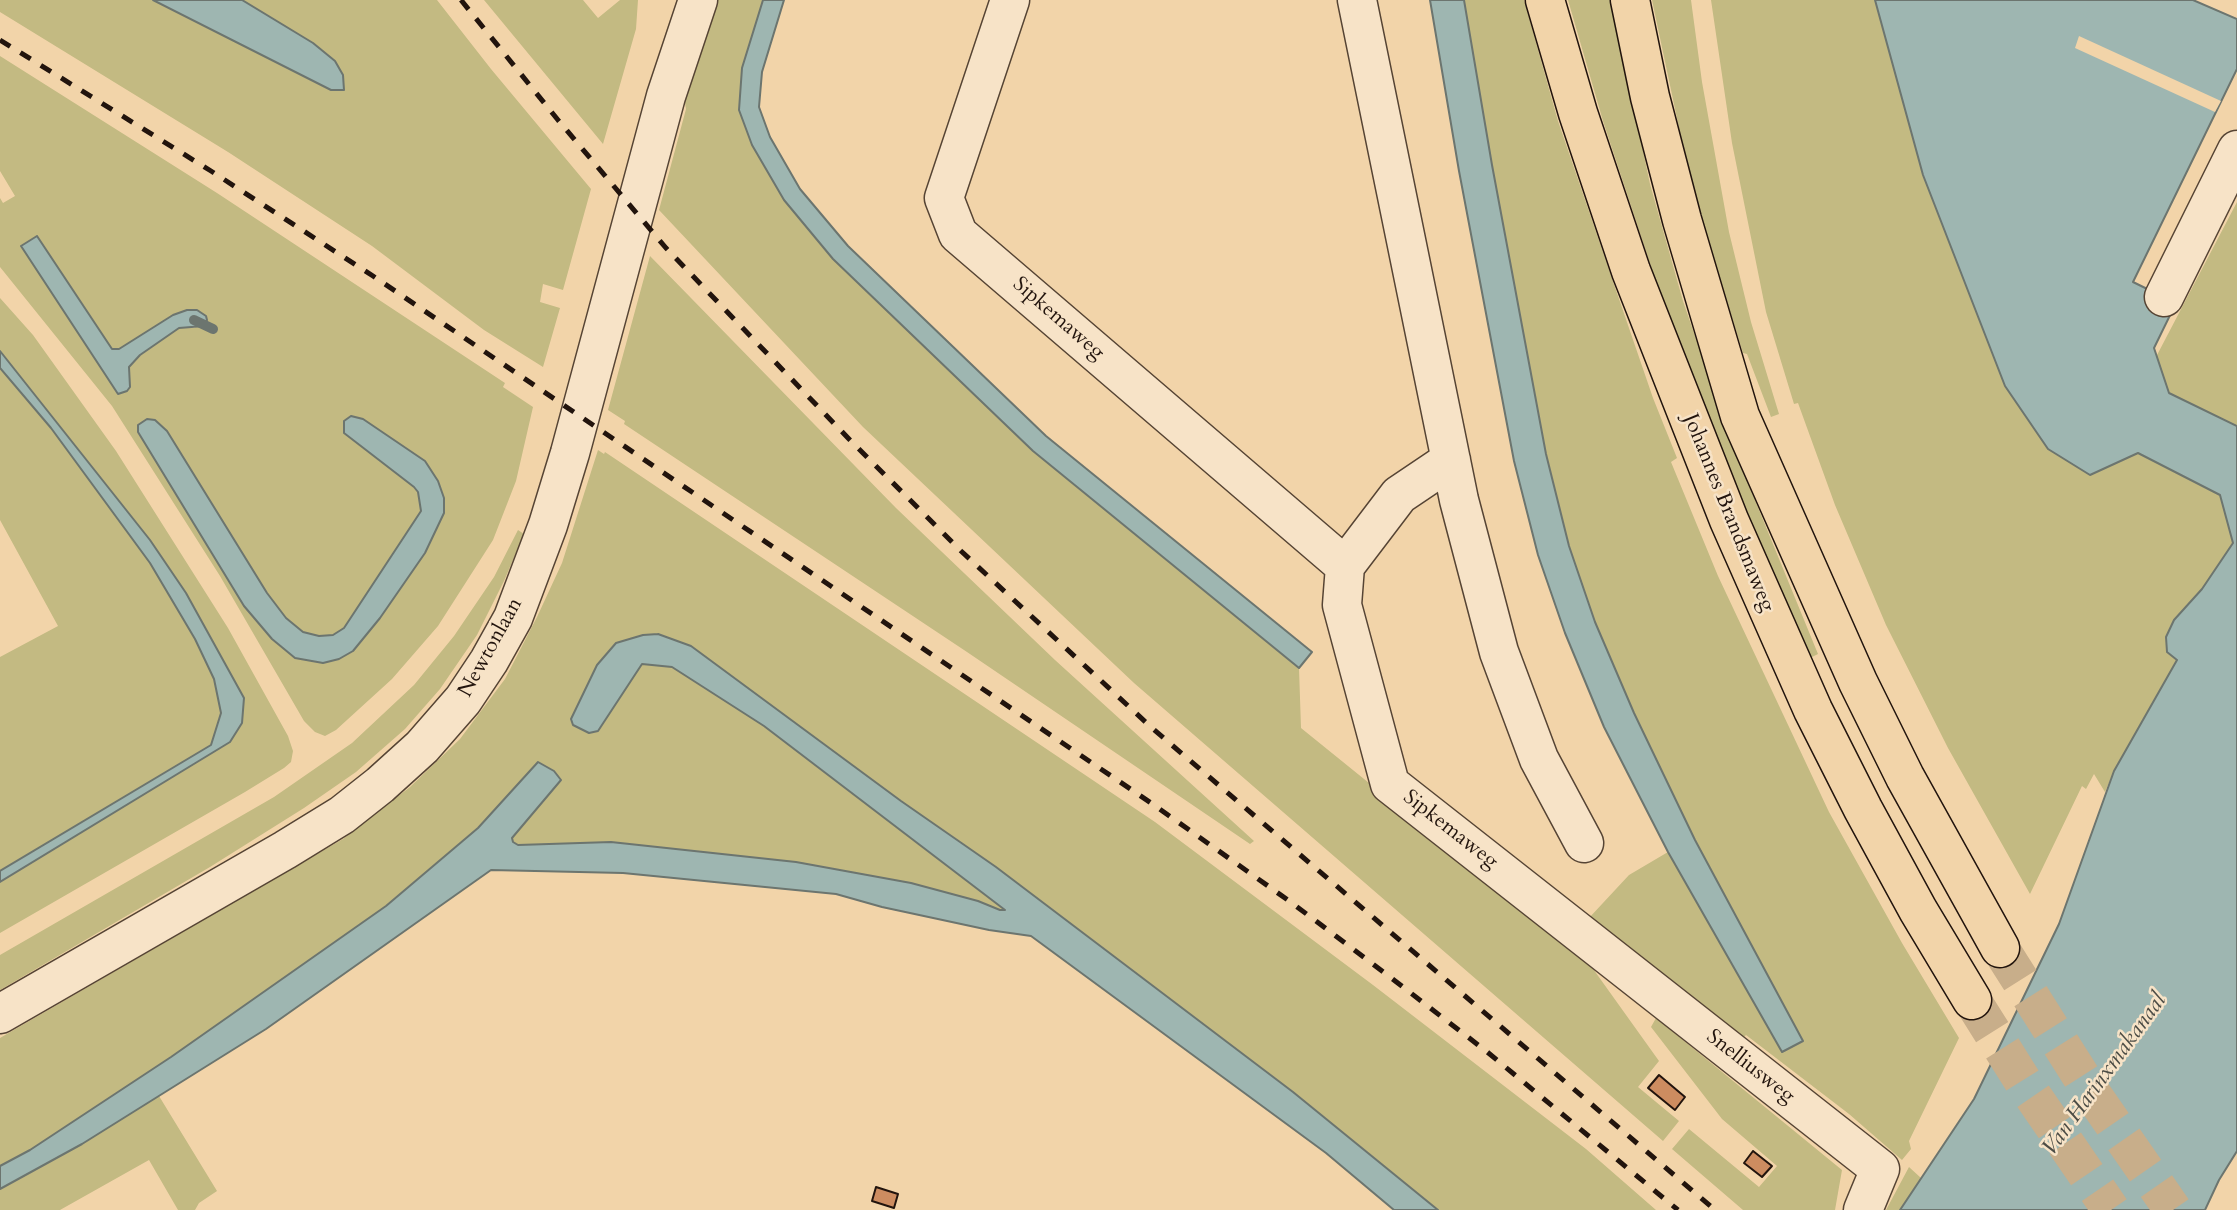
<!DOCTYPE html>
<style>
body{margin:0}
canvas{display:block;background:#f2d4a9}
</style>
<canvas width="2237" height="1210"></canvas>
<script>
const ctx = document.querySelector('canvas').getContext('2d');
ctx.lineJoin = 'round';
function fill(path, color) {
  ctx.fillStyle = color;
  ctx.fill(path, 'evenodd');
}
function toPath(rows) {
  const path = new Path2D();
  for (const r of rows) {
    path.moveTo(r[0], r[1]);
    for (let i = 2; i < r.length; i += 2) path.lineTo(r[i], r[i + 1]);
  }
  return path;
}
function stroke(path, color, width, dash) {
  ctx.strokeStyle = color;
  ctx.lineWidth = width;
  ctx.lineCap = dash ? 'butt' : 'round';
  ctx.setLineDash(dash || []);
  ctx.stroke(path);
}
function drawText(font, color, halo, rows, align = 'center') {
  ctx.font = font + ' Cardo,serif';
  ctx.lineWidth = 5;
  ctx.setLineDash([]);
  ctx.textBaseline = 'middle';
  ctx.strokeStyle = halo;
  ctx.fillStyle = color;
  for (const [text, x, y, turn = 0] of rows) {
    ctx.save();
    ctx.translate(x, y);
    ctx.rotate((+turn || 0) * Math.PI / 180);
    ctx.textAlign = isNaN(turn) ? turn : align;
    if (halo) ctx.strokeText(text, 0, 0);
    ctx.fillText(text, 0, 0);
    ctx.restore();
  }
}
fill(toPath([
 [0,0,153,0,330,90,344,89,313,43,242,0,437,0,491,69,591,189,563,290,543,284,540,302,560,308,543,367,484,330,372,246,228,152,0,12],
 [484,0,583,0,598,18,620,0,638,0,636,29,603,144],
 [712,0,763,0,742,68,752,145,784,200,833,259,1033,451,1299,668,1301,728,1568,944,1591,966,1659,1061,1638,1087,1679,1121,1663,1141,1134,683,863,427,659,210,686,109,684,97],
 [1464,0,1524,0,1558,121,1653,398,1677,458,1671,462,1718,576,1829,812,1902,943,1959,1038,1909,1141,1911,1149,1902,1160,1849,1114,1746,1035,1740,1041,1589,918,1629,875,1668,852,1782,1052,1803,1041,1695,840,1634,713,1595,622,1569,546,1546,454,1492,165],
 [1568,0,1611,0,1650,184,1683,301,1732,444,1818,654,1806,660,1731,480,1663,303,1603,121],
 [1652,0,1691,0,1702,82,1729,232,1751,322,1779,414,1771,417,1747,354,1743,353,1704,227,1682,142],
 [1711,0,1875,0,1923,175,2005,386,2048,449,2090,475,2138,453,2221,495,2233,543,2202,589,2174,620,2166,637,2167,652,2177,660,2114,771,2105,792,2094,774,2086,789,2082,786,2030,894,1948,748,1886,625,1835,505,1798,403,1794,404,1766,312,1732,143],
 [0,56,217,193,505,383,503,387,533,407,516,481,493,540,438,626,392,679,336,730,325,736,315,732,304,721,220,576,112,406,0,267,0,198,3,203,15,196,0,171],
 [37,236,112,349,119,349,173,315,196,328,179,328,140,355,129,367,130,383,58,300,21,246],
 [138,425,286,618,303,632,318,636,333,635,344,628,421,511,418,492,414,487,345,433,444,498,444,513,425,553,380,618,353,651,323,663,295,657,272,639,244,606,138,432],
 [2237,202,2237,426,2169,394,2156,357],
 [650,256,896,508,1055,660,1254,841,1250,844,967,652,624,424,625,421,608,410],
 [0,298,33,335,116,451,228,628,288,736,293,751,291,762,284,768,245,792,0,933,0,882,230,742,244,698,186,593,150,540,0,351],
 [0,368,51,428,150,563,195,639,214,679,221,713,211,745,0,871,0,657,58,626,0,520],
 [598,450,604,454,605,452,1155,822,1373,985,1586,1149,1656,1210,1438,1210,1293,1092,996,867,901,801,691,646,658,634,643,635,616,643,597,665,598,731,642,664,672,667,764,726,1006,910,1000,910,978,901,911,883,796,862,611,842,519,845,513,842,512,838,561,780,538,762,478,828,386,906,171,1057,30,1150,0,1166,0,1038,343,839,410,787,460,739,505,679,537,617,562,563],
 [518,530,524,534,504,581,477,635,440,689,405,729,356,772,304,808,210,867,0,990,0,955,274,797,352,743,414,685,454,636,494,577],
 [1656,1018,1842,1170,1835,1210,1743,1210,1672,1149,1689,1129,1759,1187,1777,1166,1722,1119,1651,1027],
 [159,1096,217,1191,199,1203,195,1210,178,1210,149,1160,60,1210,0,1210,0,1189,82,1144],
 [1909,1167,1921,1178,1900,1210,1886,1210]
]), '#c3ba82');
const water = toPath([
 [153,0,242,0,313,43,335,61,343,75,344,90,331,90,153,0],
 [763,0,784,0,762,72,759,107,770,137,800,189,848,246,1046,436,1312,652,1299,668,1033,451,833,259,784,200,752,145,739,110,742,68,763,0],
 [1430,0,1464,0,1492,165,1546,454,1569,546,1595,622,1634,713,1695,840,1803,1041,1782,1052,1668,852,1604,727,1565,633,1538,555,1514,461,1459,171,1430,0],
 [1875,0,2193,0,2237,19,2237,69,2133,282,2176,303,2154,348,2169,393,2237,426,2237,1151,2219,1180,2205,1210,1900,1210,1974,1099,2059,924,2114,771,2177,660,2167,652,2166,637,2174,620,2202,589,2233,543,2220,495,2138,453,2090,475,2048,449,2005,386,1923,175,1875,0],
 [37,236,112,349,119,349,173,315,187,310,197,310,206,316,207,320,204,326,179,328,140,355,129,367,130,387,127,391,118,394,21,246,37,236],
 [0,351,150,540,186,593,244,698,242,723,230,742,0,882,0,871,211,745,221,713,214,679,195,639,150,563,51,428,0,368,0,351],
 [351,416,363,419,425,461,438,481,444,498,444,513,425,553,380,618,353,651,339,659,323,663,295,658,272,639,244,606,138,432,138,425,147,419,155,420,167,431,267,593,286,618,303,632,319,636,333,635,344,628,421,511,418,492,414,487,344,433,344,421,351,416],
 [658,634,691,646,901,801,996,867,1293,1092,1438,1210,1394,1210,1326,1153,1031,936,989,930,882,907,836,894,623,873,491,870,266,1029,82,1144,0,1189,0,1166,30,1150,171,1057,386,906,478,828,538,762,554,771,561,780,512,838,513,842,518,845,611,842,796,862,911,883,978,901,1000,910,1005,910,764,726,672,667,642,664,598,731,589,733,573,725,571,719,597,665,616,643,643,635,658,634]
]);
fill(water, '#9eb6b1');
stroke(water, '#6c756f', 2);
fill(toPath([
 [2079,36,2221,101,2215,112,2075,48]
]), '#f2d4a9');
stroke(toPath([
 [194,320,213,329]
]), '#6c756f', 10);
const building = toPath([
 [1659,1075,1685,1097,1675,1110,1648,1088,1659,1075],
 [1753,1151,1772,1166,1762,1177,1744,1163,1753,1151],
 [876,1187,898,1194,894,1208,872,1201,876,1187]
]);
fill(building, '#cd8c60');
stroke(building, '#22140d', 2);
stroke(toPath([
 [2000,948,2091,1092,2173,1210],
 [1972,1000,2024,1083,2111,1210]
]), '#c8ae8a', 38, [38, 19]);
const minor = toPath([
 [1010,0,944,198,958,234,1345,566],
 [1357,0,1459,500,1499,652,1539,759,1584,843],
 [2164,297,2237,150],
 [1451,460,1399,495,1345,566,1342,605,1390,784,1880,1169,1863,1210],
 [0,1014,285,850,342,815,380,785,422,747,463,700,489,661,513,618,548,525,570,453,666,96,698,0]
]);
const major = toPath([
 [1545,0,1578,113,1631,271,1729,520,1813,710,1863,809,1918,910,1972,1000],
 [1630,0,1650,97,1682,220,1740,416,1858,682,1905,777,2000,948]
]);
stroke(minor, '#564434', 41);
stroke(major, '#22140d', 41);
stroke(minor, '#f7e3c7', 38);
stroke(major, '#f2d4a9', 38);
stroke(toPath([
 [461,0,558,120,666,248,848,438,961,551,1152,728,1715,1210],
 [0,40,211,171,373,276,1154,805,1292,903,1390,977,1486,1051,1678,1210]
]), '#22140d', 5, [12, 12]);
drawText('21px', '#22140d', '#f7e3c7', [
 ["Sipkemaweg",1058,319,41],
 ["Johannes Brandsmaweg",1728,513,68],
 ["Newtonlaan",491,648,-61],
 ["Sipkemaweg",1450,830,38],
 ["Snelliusweg",1750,1067,38]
]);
drawText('italic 23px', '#4d4d46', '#f7e3c7', [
 ["Van Harinxmakanaal",2105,1075,-54]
]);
</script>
